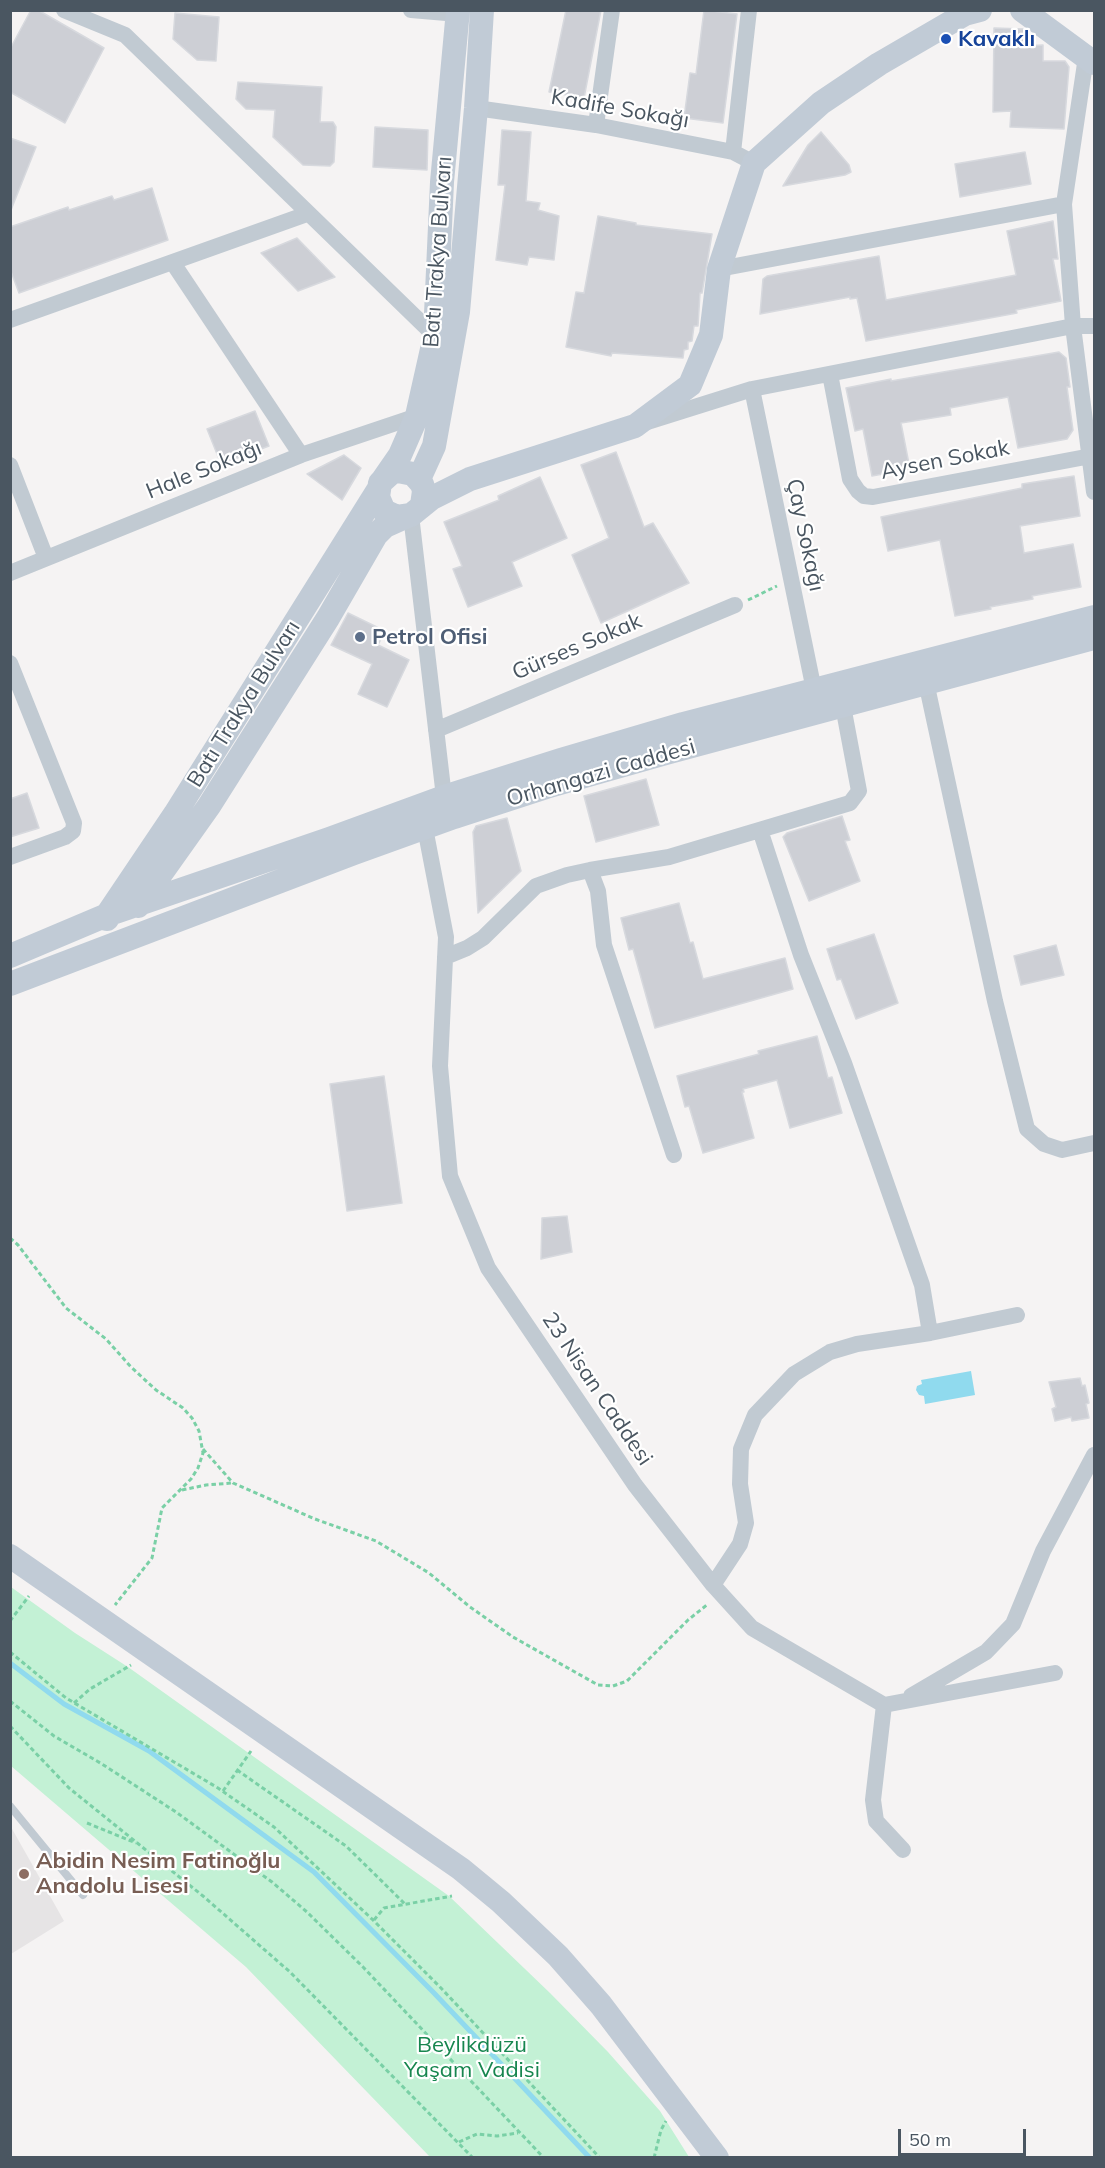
<!DOCTYPE html>
<meta charset="utf-8">
<style>
body{margin:0}
#map{position:relative;width:1105px;height:2168px;overflow:hidden;background:#f5f3f3;font-family:Mulish,sans-serif}
canvas{display:block}
.frame{position:absolute;inset:0;border:12px solid #4a5661;pointer-events:none}
.scale{position:absolute;left:898px;top:2129px;width:128px;height:27px;box-sizing:border-box;border:3px solid #4a5661;border-top:0;padding-left:8px;font-size:18px;line-height:21px;white-space:nowrap;color:#4a5661;-webkit-text-stroke:4px #fff;paint-order:stroke}
</style>
<div id="map">
<canvas width="1105" height="2168"></canvas>
<div class="frame"></div>
<div class="scale">50 m</div>
</div>
<script>
const ctx = document.querySelector('canvas').getContext('2d');
ctx.lineJoin = 'round';
function fill(path, color) {
  ctx.fillStyle = color;
  ctx.fill(path, 'evenodd');
}
function toPath(rows) {
  const path = new Path2D();
  for (const r of rows) {
    path.moveTo(r[0], r[1]);
    for (let i = 2; i < r.length; i += 2) path.lineTo(r[i], r[i + 1]);
  }
  return path;
}
function stroke(path, color, width, dash) {
  ctx.strokeStyle = color;
  ctx.lineWidth = width;
  ctx.lineCap = dash ? 'butt' : 'round';
  ctx.setLineDash(dash || []);
  ctx.stroke(path);
}
function drawText(font, color, halo, rows, align = 'center') {
  ctx.font = font + ' Mulish,sans-serif';
  ctx.lineWidth = 4.5;
  ctx.setLineDash([]);
  ctx.textBaseline = 'middle';
  ctx.strokeStyle = halo;
  ctx.fillStyle = color;
  for (const [text, x, y, turn = 0] of rows) {
    ctx.save();
    ctx.translate(x, y);
    ctx.rotate((+turn || 0) * Math.PI / 180);
    ctx.textAlign = isNaN(turn) ? turn : align;
    if (halo) ctx.strokeText(text, 0, 0);
    ctx.fillText(text, 0, 0);
    ctx.restore();
  }
}
fill(toPath([
 [11,1827,64,1921,11,1954,10,1954]
]), '#e6e4e5');
fill(toPath([
 [11,1587,75,1633,128,1667,449,1896,550,1993,608,2052,660,2111,689,2157,430,2157,246,1967,11,1766]
]), '#c3f1d5');
fill(toPath([
 [971,1371,975,1395,925,1404,924,1396,919,1395,916,1390,917,1386,922,1384,921,1380]
]), '#90daee');
stroke(toPath([
 [10,1663,64,1704,149,1751,314,1872,434,1993,590,2158]
]), '#90daee', 5);
const building = toPath([
 [31,10,38,10,104,48,65,123,10,92,10,49,31,10],
 [566,10,601,10,584,98,549,92,566,10],
 [704,10,737,14,723,123,684,118,690,73,696,74,704,10],
 [175,13,219,17,216,61,197,60,173,39,175,13],
 [994,28,1024,29,1024,46,1043,45,1043,61,1065,61,1069,67,1064,129,1010,127,1011,111,993,112,994,28],
 [238,82,322,87,320,122,333,122,336,127,334,162,330,166,303,165,273,137,275,110,246,109,236,99,238,82],
 [375,127,428,130,427,170,373,167,375,127],
 [502,130,531,132,526,201,540,203,538,210,559,216,554,260,529,257,527,265,496,260,505,185,498,185,502,130],
 [821,132,849,165,851,172,845,175,783,186,808,145,821,132],
 [10,138,36,147,11,210,10,210,10,138],
 [1025,152,1031,184,960,197,955,164,1025,152],
 [152,188,168,240,19,293,10,269,10,227,68,207,69,210,112,196,114,200,152,188],
 [598,216,636,223,636,225,712,234,702,293,700,293,698,326,694,326,692,341,688,342,688,349,684,350,683,358,612,353,611,356,566,347,576,292,584,293,598,216],
 [1053,221,1058,259,1053,259,1061,301,1016,310,1017,313,866,341,857,298,850,299,850,297,760,314,763,279,767,276,879,256,886,300,1016,275,1007,231,1053,221],
 [297,238,335,277,298,291,261,253,297,238],
 [1059,352,1066,358,1070,387,1067,387,1073,430,1067,439,1018,448,1008,397,950,408,951,415,901,423,910,469,872,476,863,429,855,431,846,388,891,379,891,381,1059,352],
 [255,411,269,446,221,464,207,429,255,411],
 [616,452,644,527,653,523,689,583,601,623,572,555,609,538,581,465,616,452],
 [344,455,361,468,342,500,307,474,344,455],
 [1074,476,1080,516,1020,526,1024,553,1073,544,1081,587,1032,596,1033,599,990,607,991,609,955,616,940,540,888,551,881,517,1022,488,1022,484,1074,476],
 [540,477,567,538,512,562,522,586,468,607,453,569,462,566,444,522,499,500,498,496,540,477],
 [348,613,385,631,378,645,409,660,387,707,358,694,372,664,331,645,348,613],
 [646,779,659,825,596,842,584,796,646,779],
 [27,793,39,828,10,837,10,799,27,793],
 [842,816,850,840,845,841,860,881,809,901,783,837,787,833,842,816],
 [507,818,521,871,478,913,473,832,476,826,507,818],
 [679,903,690,943,693,942,703,979,785,958,793,989,655,1028,633,949,629,950,621,918,679,903],
 [874,934,898,1003,856,1019,841,979,837,980,827,949,874,934],
 [1056,945,1064,975,1021,985,1014,956,1056,945],
 [817,1036,828,1078,832,1077,842,1113,790,1128,777,1080,743,1089,744,1092,742,1092,754,1138,703,1153,689,1106,685,1107,677,1076,759,1054,758,1051,817,1036],
 [384,1076,402,1203,347,1211,330,1084,384,1076],
 [567,1216,572,1252,541,1259,542,1218,567,1216],
 [1080,1378,1082,1386,1085,1385,1089,1403,1086,1404,1089,1418,1072,1421,1071,1417,1055,1421,1052,1409,1056,1407,1049,1382,1080,1378]
]);
fill(building, '#cdcfd5');
stroke(building, '#d7d9de', 1.5);
stroke(toPath([
 [748,600,777,586],
 [10,1238,18,1245,66,1308,106,1339,131,1367,156,1390,183,1408,192,1418,199,1431,203,1453,198,1468,191,1479,162,1508,152,1558,115,1605],
 [203,1449,233,1483,315,1519,376,1541,429,1573,470,1607,513,1637,598,1685,613,1686,627,1681,688,1620,708,1604],
 [182,1490,206,1485,232,1483],
 [10,1621,29,1596],
 [10,1652,66,1698,218,1788,274,1827,373,1920,441,1988,600,2158],
 [10,1701,54,1736,102,1764,176,1812,272,1882,307,1912,363,1967,544,2158],
 [74,1703,90,1689,131,1665],
 [10,1726,69,1788,203,1896,290,1972,473,2158],
 [237,1770,346,1846,405,1904],
 [223,1791,251,1751],
 [87,1823,136,1843],
 [374,1920,384,1908,452,1896],
 [459,2142,477,2134,497,2136,518,2133],
 [654,2158,661,2130,666,2121]
]), '#7ad0a6', 3, [4.5, 3]);
stroke(toPath([
 [10,1806,83,1895]
]), '#c1cad2', 8);
stroke(toPath([
 [64,10,125,35,435,336],
 [411,10,458,14],
 [1086,57,1064,204,1073,326,1094,492],
 [476,108,596,125,733,152,754,163],
 [596,125,612,10],
 [733,152,749,10],
 [173,263,301,455],
 [719,269,1064,204],
 [10,320,307,214],
 [830,374,850,479,858,491,864,496,873,497,1091,456],
 [752,389,814,690],
 [647,422,752,389,1073,326,1094,326],
 [10,465,46,558],
 [411,515,444,797],
 [10,573,301,455,417,416],
 [10,663,74,823,73,831,65,837,10,857],
 [926,682,995,1001,1027,1129,1044,1144,1062,1150,1094,1143],
 [436,730,735,605],
 [425,828,446,937,440,1066,450,1176,488,1268,635,1485,713,1585,752,1628,884,1705,1055,1673],
 [760,830,801,955,844,1063,922,1285,930,1333],
 [590,870,598,891,604,945,674,1155],
 [445,957,467,948,483,938,536,886,567,875,590,870,669,857,850,803,859,791,843,706],
 [713,1585,740,1544,746,1523,740,1484,741,1449,755,1415,794,1374,830,1352,857,1344,930,1333,1017,1315],
 [911,1696,986,1652,1013,1624,1043,1551,1094,1455],
 [884,1705,873,1800,876,1821,903,1850]
]), '#c1cad2', 16);
stroke(toPath([
 [1022,10,1094,63],
 [419,479,434,446,458,312,476,108,482,10],
 [382,481,400,455,417,416,435,336,442,182,458,10],
 [422,505,424,491,422,484,413,474,398,471,391,473,380,483,378,497,384,511,397,517,411,515,432,498,470,479,635,426,690,385,711,335,719,269,754,163,821,103,879,64,965,14,980,10],
 [138,906,209,806,328,618,376,535,385,526,405,517],
 [107,919,107,915,175,814,378,490],
 [10,956,107,915,329,839,444,797,561,760,683,724,1094,617],
 [10,984,354,853,454,817,546,787,666,753,1094,638],
 [10,1556,461,1869,501,1902,558,1956,601,2005,717,2158]
]), '#c1cbd6', 24);
for (const [x, y, r, color] of [
 [946,39,6,"#1a4fb4"],
 [360,637,6,"#5c6f8a"],
 [24,1874,6,"#8d6e63"]
]) {
  const dot = new Path2D();
  dot.arc(x, y, r, 0, 2 * Math.PI);
  ctx.fillStyle = color;
  ctx.fill(dot);
  stroke(dot, '#fff', 2);
}
drawText('bold 22px', '#164399', '#fff', [
 ["Kavaklı",958,39]
], 'left');
drawText('22px', '#4a5661', '#fff', [
 ["Kadife Sokağı",620,109,10],
 ["Batı Trakya Bulvarı",438,252,-86],
 ["Aysen Sokak",945,460,-11],
 ["Hale Sokağı",204,470,-22],
 ["Çay Sokağı",805,535,78],
 ["Gürses Sokak",577,647,-23],
 ["Batı Trakya Bulvarı",244,704,-58],
 ["Orhangazi Caddesi",601,773,-16],
 ["23 Nisan Caddesi",597,1389,56]
]);
drawText('bold 22px', '#4e5e75', '#fff', [
 ["Petrol Ofisi",372,637]
], 'left');
drawText('bold 22px', '#785e54', '#fff', [
 ["Abidin Nesim Fatinoğlu",36,1861],
 ["Anadolu Lisesi",36,1886]
], 'left');
drawText('22px', '#17864f', '#fff', [
 ["Beylikdüzü",472,2045],
 ["Yaşam Vadisi",472,2070]
]);
</script>
